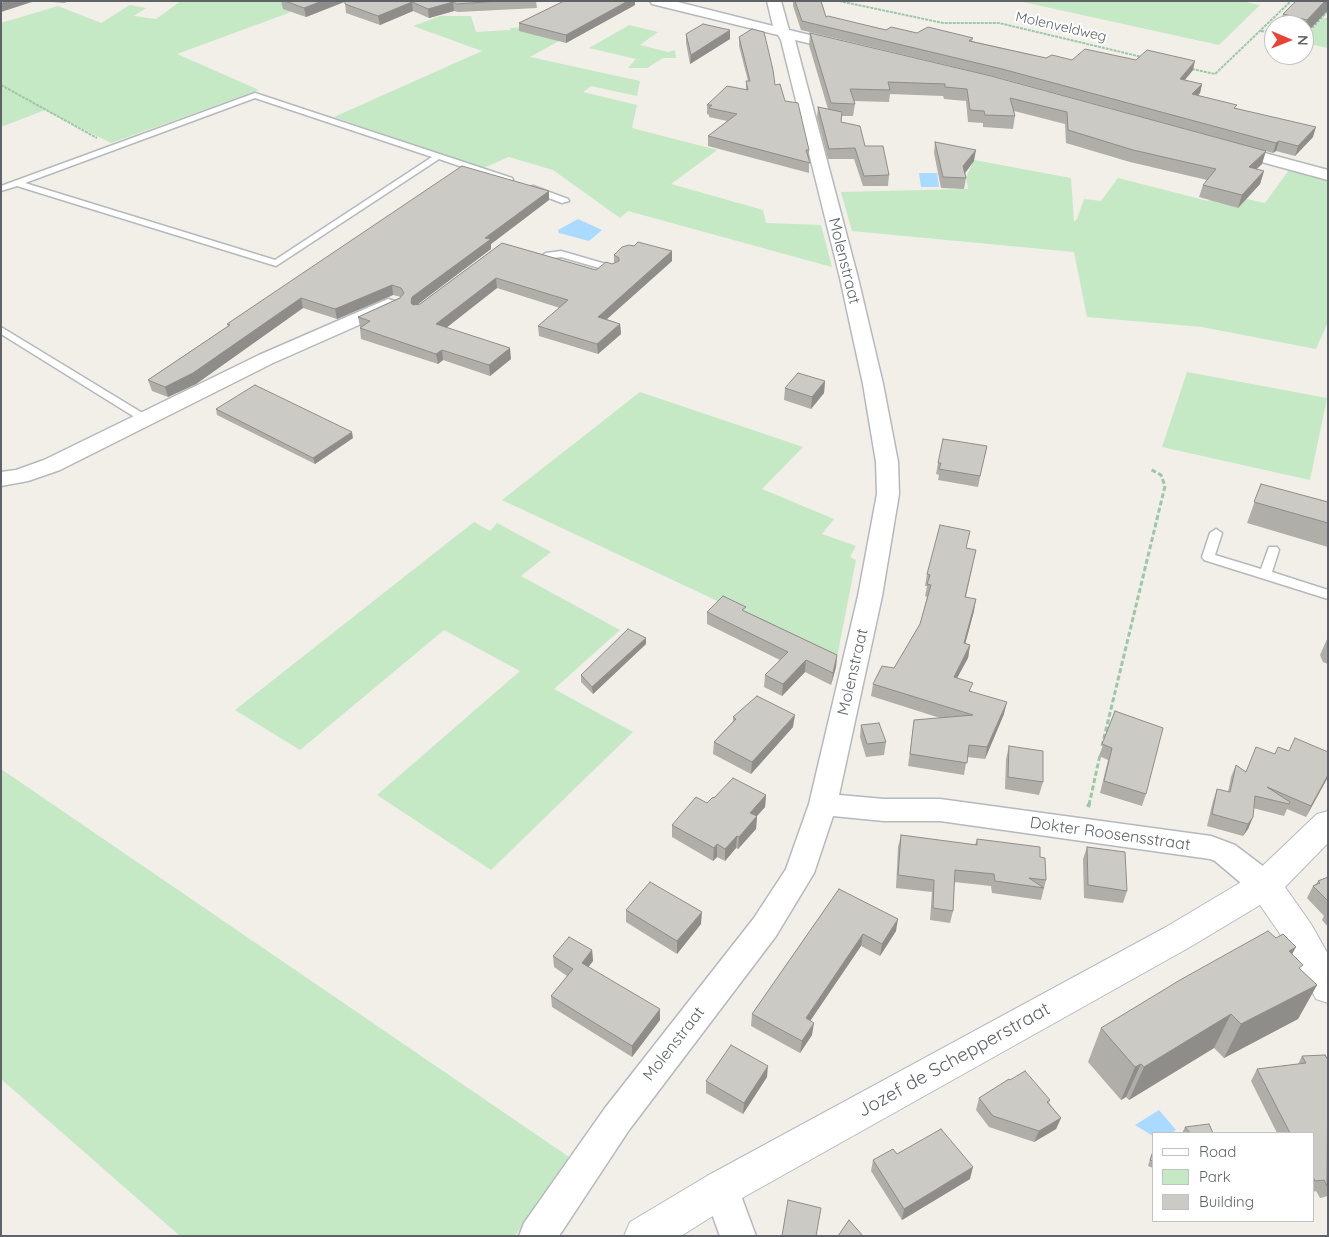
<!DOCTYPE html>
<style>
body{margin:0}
#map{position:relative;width:1329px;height:1237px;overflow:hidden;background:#f1efe8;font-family:Quicksand,sans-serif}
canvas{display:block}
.frame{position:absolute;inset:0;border:2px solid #5f6368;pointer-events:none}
.legend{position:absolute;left:1152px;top:1132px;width:162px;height:90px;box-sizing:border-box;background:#fff;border:1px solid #bfc1c3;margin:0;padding:6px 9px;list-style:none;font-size:15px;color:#5f6368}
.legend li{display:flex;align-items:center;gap:10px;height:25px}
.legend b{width:25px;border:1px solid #bfc1c3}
.north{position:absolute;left:1264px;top:15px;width:50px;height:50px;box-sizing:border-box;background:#fff;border:1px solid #bfc1c3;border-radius:50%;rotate:91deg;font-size:14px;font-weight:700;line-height:20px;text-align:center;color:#5f6368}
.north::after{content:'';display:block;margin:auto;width:18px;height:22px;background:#ea4335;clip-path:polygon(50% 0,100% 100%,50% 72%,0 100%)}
</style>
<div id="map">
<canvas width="1329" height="1237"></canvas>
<div class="frame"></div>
<ul class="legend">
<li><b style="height:6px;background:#fff"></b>Road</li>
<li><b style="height:14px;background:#c5e8c5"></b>Park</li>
<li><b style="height:14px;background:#cccac5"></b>Building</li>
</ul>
<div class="north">N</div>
</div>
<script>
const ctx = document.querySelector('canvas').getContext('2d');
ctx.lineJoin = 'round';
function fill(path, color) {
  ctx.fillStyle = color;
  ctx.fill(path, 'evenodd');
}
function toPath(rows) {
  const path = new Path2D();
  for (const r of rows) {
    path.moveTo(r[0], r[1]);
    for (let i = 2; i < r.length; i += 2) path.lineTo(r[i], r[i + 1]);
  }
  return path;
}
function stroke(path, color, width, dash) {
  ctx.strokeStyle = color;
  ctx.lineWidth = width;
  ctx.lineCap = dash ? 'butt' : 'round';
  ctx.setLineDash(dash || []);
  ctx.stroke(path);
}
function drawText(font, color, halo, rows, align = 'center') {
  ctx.font = font + ' Quicksand,sans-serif';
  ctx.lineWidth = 4;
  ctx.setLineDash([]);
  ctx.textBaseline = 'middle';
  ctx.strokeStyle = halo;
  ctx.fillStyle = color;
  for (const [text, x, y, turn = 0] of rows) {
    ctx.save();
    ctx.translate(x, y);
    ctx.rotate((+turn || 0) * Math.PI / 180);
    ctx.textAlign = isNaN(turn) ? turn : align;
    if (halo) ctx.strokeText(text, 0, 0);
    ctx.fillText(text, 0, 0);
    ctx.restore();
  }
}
fill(toPath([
 [181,1,280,1,291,12,177,54,259,90,111,143,45,110,1,127,1,23,58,6,101,23,130,5,146,8,134,16,156,19],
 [1241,1,1260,5,1219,45,1023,2],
 [440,16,471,16,476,32,510,30,510,28,524,27,577,31,530,57,640,81,637,96,591,86,583,92,637,105,632,128,717,150,671,184,763,210,766,223,821,225,832,267,628,211,620,218,553,170,509,157,483,168,334,117,482,51,413,26],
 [1323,18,1328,18,1328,48,1304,43,1304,39],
 [629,25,658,32,640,45,668,52,675,50,676,58,663,58,647,68,628,68,636,59,589,48],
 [974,160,1071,178,1074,222,1077,219,1084,199,1101,201,1118,178,1208,201,1215,192,1265,203,1289,170,1328,181,1328,322,1316,349,1202,327,1087,317,1074,252,852,231,841,192,968,189,966,177],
 [1187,372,1327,398,1310,480,1162,447],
 [640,392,803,447,762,489,834,519,822,534,856,546,850,557,856,560,837,657,502,500],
 [474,522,490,531,497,523,551,552,521,576,620,630,554,689,633,732,491,870,377,795,520,671,444,630,300,750,235,710],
 [1,769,569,1157,515,1236,180,1236,1,1079]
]), '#c5e8c5');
fill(toPath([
 [919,173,937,173,939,187,921,187],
 [578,219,602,230,589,241,559,233,558,230],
 [1159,1110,1176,1130,1171,1133,1153,1133,1153,1136,1135,1125]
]), '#aadaff');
const lane = toPath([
 [255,93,512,178,513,180,506,182,439,159,276,266,17,186,1,191,1,186,255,93],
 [255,98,432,157,275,260,25,183,255,98],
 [533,186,568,199,569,201,562,203,530,191,530,187,533,186],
 [561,251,616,267,618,269,613,272,561,257,546,259,541,256,546,253,561,251],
 [1,327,149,417,150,419,145,422,141,421,1,334,1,327],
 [1216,529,1222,533,1215,555,1261,569,1269,547,1277,547,1279,550,1272,572,1328,590,1328,599,1204,560,1202,557,1210,533,1216,529]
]);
const street = toPath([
 [650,1,674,1,773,26,767,1,781,1,789,30,847,44,849,47,847,50,842,51,795,40,858,278,883,384,898,462,899,494,882,596,839,795,884,799,940,799,1211,836,1235,845,1276,876,1280,885,1276,894,1265,897,1254,894,1215,861,1210,859,940,821,884,821,833,816,814,873,776,936,629,1130,559,1236,519,1236,524,1223,605,1108,754,918,786,869,809,804,858,596,877,494,876,462,863,384,840,278,781,40,778,35,652,4,650,1],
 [1231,144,1328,170,1328,180,1225,152,1223,149,1225,146,1231,144],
 [388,299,395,301,398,305,395,309,273,363,60,470,28,481,1,486,1,472,16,470,44,460,259,355,388,299],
 [721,1172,734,1177,756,1236,720,1236,703,1189,708,1177,721,1172]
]);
const secondary = toPath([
 [1328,811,1328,843,1285,887,1311,924,1328,954,1328,1003,1316,999,1287,944,1260,905,1190,947,735,1202,681,1236,624,1236,630,1222,707,1176,1166,927,1253,875,1317,814,1328,811]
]);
stroke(lane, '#b5b8bc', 3);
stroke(street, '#b5b8bc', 3);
stroke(secondary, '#b6babf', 2);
stroke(toPath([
 [839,1,943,23,999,23,1142,57],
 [1261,31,1274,33],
 [1304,37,1328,11],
 [1192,69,1215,74,1291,1],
 [1,85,97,138]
]), '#9cc7a9', 2, [3, 1]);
stroke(toPath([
 [1102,746,1165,486,1161,475,1150,469],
 [1089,805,1100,755]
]), '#9cc7a9', 3, [5, 2.5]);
stroke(toPath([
 [1088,807,1089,804]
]), '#9cc7a9', 4, [6, 3]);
fill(lane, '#fff');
fill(street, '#fff');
fill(secondary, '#fff');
fill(toPath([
 [38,1,68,1,65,3],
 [281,1,536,1,537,8,458,12,454,11,429,18,413,11,380,25,346,13,345,2,306,17,283,9],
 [564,1,635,1,635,5,566,43,519,31,519,23],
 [793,1,821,1,826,17,886,30,973,38,972,41,1046,58,1072,60,1136,60,1193,70,1185,80,1202,84,1200,93,1198,95,1236,108,1313,137,1295,156,1276,151,1273,153,1000,78,801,30,793,6],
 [1328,1,1304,36,1304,25,1280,25,1283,14],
 [810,33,1262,164,1256,169,1264,171,1260,184,1238,208,1199,197,1203,185,1207,180,1130,162,1066,143,1065,124,1014,111,1015,116,1013,129,983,127,983,123,968,122,966,101,944,99,943,96,890,94,889,102,854,101,855,104,853,116,842,116,841,122,865,146,889,175,888,186,863,186,854,159,828,159,817,117,818,107,828,109,809,45],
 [686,34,730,39,690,64,686,43],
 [739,37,775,85,785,101,809,150,809,173,708,146,708,136,727,121,709,117,709,115,707,114,707,105,746,90,746,81,748,81,739,46],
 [935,142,974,161,965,173,966,178,964,189,941,188,934,153],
 [549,191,549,200,491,244,491,249,417,304,420,304,502,243,596,270,614,263,614,255,634,246,672,251,672,261,607,319,620,324,621,334,598,354,539,336,538,326,560,308,497,288,446,328,511,359,490,376,443,360,438,364,361,339,360,328,361,327,360,327,358,317,401,297,393,295,337,319,303,308,196,384,168,397,152,391,148,380,228,326,227,324],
 [825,381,824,393,811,409,784,400,785,388],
 [216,409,353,438,315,464,217,415],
 [987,446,978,487,938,480,939,475,936,474,938,463],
 [1261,484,1327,502,1328,501,1328,547,1247,523],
 [967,548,976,550,966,597,974,611,965,644,970,645,968,658,957,678,971,691,1004,714,985,759,967,757,964,775,908,766,914,720,940,718,871,696,873,684,894,668,920,624,927,597,925,596,927,586,925,586,927,574],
 [745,611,837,655,836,667,831,685,805,672,782,696,764,687,765,675,780,660,707,624,707,612],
 [1328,637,1328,664,1323,662,1320,655],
 [646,638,646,644,593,694,581,682,581,675],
 [1115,711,1146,794,1142,806,1100,793,1108,760,1099,756],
 [733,717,793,727,751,774,713,754,714,742,733,721],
 [861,725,886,742,884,755,866,757,860,737],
 [1009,746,1043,782,1039,795,1005,789,1006,759],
 [1236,765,1246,772,1328,777,1306,817,1287,809,1284,816,1253,808,1253,817,1248,829,1243,836,1207,826,1213,801,1217,789,1228,792,1231,777],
 [766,795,765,807,757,816,756,829,738,849,736,848,725,861,717,857,713,861,672,837,672,825,714,798],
 [901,835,975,845,977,839,1040,857,1046,880,1041,900,992,893,991,886,954,882,953,911,950,923,930,920,932,892,896,888,898,847],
 [1087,847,1127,891,1123,903,1084,898,1083,859],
 [1328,877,1328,927,1322,920,1324,916,1307,898,1313,886,1316,884,1318,881],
 [839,889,896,931,880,956,861,946,810,1021,812,1035,800,1053,751,1026,752,1014],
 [626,910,701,924,677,954,626,922],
 [592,950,593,961,588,967,660,1020,632,1057,552,1007,551,996,567,976,554,967,553,956],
 [1292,955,1301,970,1317,985,1298,1019,1224,1058,1214,1048,1129,1100,1126,1097,1121,1100,1088,1062,1101,1028],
 [1302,1056,1328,1060,1328,1196,1320,1198,1316,1191,1313,1192,1313,1133,1277,1133,1251,1081,1257,1069,1298,1064],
 [767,1077,743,1114,706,1093,706,1081],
 [1010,1080,1050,1100,1049,1103,1061,1118,1056,1129,1034,1142,989,1127,976,1110,979,1098],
 [1185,1127,1213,1133,1182,1133],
 [1153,1149,1153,1168,1148,1166],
 [897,1154,970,1179,902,1220,871,1171,873,1160]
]), '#afaea9');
fill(toPath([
 [6,1,35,1,1,12,1,3],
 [322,1,346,1,306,17,304,8],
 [628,1,635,1,635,5,566,43,566,35],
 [1325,1,1328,1,1328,10,1304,36,1304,30,1307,20],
 [412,2,413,11,380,25,378,16],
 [453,2,454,11,429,18,428,9],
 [730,30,730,39,690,64,691,55],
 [1195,61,1193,70,1178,88,1180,79],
 [1202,84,1200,93,1190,103,1192,94],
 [1316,127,1313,137,1295,156,1298,146],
 [1279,141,1276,151,1273,153,1276,143],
 [976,150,974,161,962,177,963,166],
 [1266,151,1262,164,1245,180,1249,167],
 [1264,171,1260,184,1238,208,1242,195],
 [549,191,549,200,491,244,491,249,413,308,411,303,412,297,485,238],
 [672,251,672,261,598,327,598,317],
 [496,278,497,288,437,335,436,324],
 [392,285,393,295,337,319,335,309],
 [301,298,303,308,196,384,168,397,165,387],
 [620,324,621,334,598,354,597,344],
 [510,348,511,359,490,376,489,365],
 [442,350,443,360,438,364,436,354],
 [825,381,824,393,811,409,812,397],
 [352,432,353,438,315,464,313,458],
 [976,599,974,611,962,656,964,643],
 [646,638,646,644,593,694,592,687],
 [970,645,968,658,951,689,954,677],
 [837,655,836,667,831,685,833,673],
 [806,660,805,672,782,696,783,684],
 [1007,702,1004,714,985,759,987,747],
 [795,715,793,727,751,774,752,762],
 [1328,775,1328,777,1306,817,1311,806],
 [766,795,765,807,757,816,756,829,738,849,739,837,750,813],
 [1253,817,1248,829,1243,836,1248,824],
 [737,836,736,848,725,861,725,849],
 [717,844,717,857,713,861,714,848],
 [702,912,701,924,677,954,677,941],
 [898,919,896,931,880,956,882,944],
 [863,934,861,946,804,1030,806,1018],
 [1296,947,1278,981,1289,951],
 [592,950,593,961,583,974,582,963],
 [1317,985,1298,1019,1224,1058,1241,1024],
 [660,1009,660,1020,632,1057,632,1046],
 [1231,1014,1214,1048,1129,1100,1144,1067],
 [814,1023,812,1035,800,1053,802,1041],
 [1141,1064,1126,1097,1121,1100,1135,1067],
 [768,1066,767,1077,743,1114,744,1103],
 [1061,1118,1056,1129,1034,1142,1039,1131],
 [973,1167,970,1179,902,1220,904,1209]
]), '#8f8d8a');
const building = toPath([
 [285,1,322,1,304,8,285,1],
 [345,1,498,1,457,4,453,2,428,9,412,2,378,16,345,4,345,1],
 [564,1,628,1,566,35,519,23,564,1],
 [795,1,821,1,826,17,828,16,886,30,891,27,917,33,928,27,973,38,969,41,1046,58,1052,55,1072,60,1085,49,1136,60,1147,50,1195,61,1180,79,1202,84,1192,94,1237,105,1234,108,1316,127,1298,146,1279,141,1276,143,1002,69,802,21,795,1],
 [1296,1,1325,1,1307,20,1283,14,1296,1],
 [703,24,730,30,691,55,686,34,703,24],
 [752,29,764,32,773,70,775,85,780,84,785,101,798,103,809,150,806,150,810,163,708,136,737,114,709,108,712,105,707,105,727,86,748,90,746,81,750,81,739,37,752,29],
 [810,33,991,76,1266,151,1249,167,1264,171,1242,195,1203,185,1216,169,1133,150,1068,130,1067,112,1010,98,1015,116,985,115,984,111,970,110,967,89,945,87,945,84,888,82,890,90,850,89,855,104,831,103,810,33],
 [818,107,842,112,841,122,860,126,865,146,883,146,889,175,864,176,855,148,829,149,818,107],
 [935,142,976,150,963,166,966,178,943,177,935,142],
 [462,166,549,191,485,238,491,239,412,297,411,303,413,305,420,304,502,243,596,270,606,262,612,264,619,261,619,258,614,255,622,247,629,245,634,246,638,242,672,251,598,317,620,324,597,344,538,326,568,300,496,278,436,324,510,348,489,365,442,350,436,354,360,328,370,321,358,317,400,298,404,293,401,288,392,285,335,309,301,298,193,373,165,387,148,380,230,325,227,324,462,166],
 [798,373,825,381,812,397,785,388,798,373],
 [255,385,352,432,313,458,216,409,255,385],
 [943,439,987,446,980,476,939,469,941,463,938,463,943,439],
 [1261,484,1328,502,1328,523,1254,502,1261,484],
 [940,525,970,531,966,548,976,550,965,597,976,599,964,643,970,645,954,677,973,683,969,691,1007,702,987,747,969,745,967,763,910,754,914,720,973,715,873,684,882,666,894,668,920,624,931,585,927,584,930,575,927,574,940,525],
 [723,596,746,607,742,610,837,655,833,673,806,660,783,684,765,675,788,652,707,612,723,596],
 [628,629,646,638,592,687,581,675,628,629],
 [757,696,795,715,752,762,714,742,736,719,733,717,757,696],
 [1115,711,1163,728,1146,794,1104,781,1112,748,1102,744,1115,711],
 [879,723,886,742,867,744,861,725,879,723],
 [1295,738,1328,752,1328,775,1311,806,1267,787,1290,802,1289,804,1255,796,1253,817,1248,824,1212,814,1217,789,1230,792,1236,765,1246,772,1256,747,1275,754,1278,747,1289,751,1295,738],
 [1009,746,1043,751,1043,782,1008,777,1009,746],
 [733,778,766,795,750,813,757,816,739,837,737,836,725,849,717,844,714,848,672,825,696,797,707,803,713,797,714,798,733,778],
 [901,835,977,845,977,839,1040,847,1040,857,1045,858,1046,880,1029,878,1044,888,995,881,994,874,955,870,953,911,933,908,934,880,898,875,901,835],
 [1087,847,1125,852,1127,891,1088,885,1087,847],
 [1328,877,1328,901,1313,886,1320,883,1318,881,1328,877],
 [650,882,702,912,677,941,626,910,650,882],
 [839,889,898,919,882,944,863,934,806,1018,814,1023,802,1041,752,1014,839,889],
 [1268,931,1276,938,1283,934,1296,947,1289,951,1303,965,1299,968,1317,985,1241,1024,1231,1014,1144,1067,1141,1064,1135,1067,1101,1028,1180,980,1268,931],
 [569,937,592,950,582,963,660,1009,632,1046,551,996,573,969,553,956,569,937],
 [731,1045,768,1066,744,1103,706,1081,731,1045],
 [1325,1055,1328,1060,1327,1186,1324,1180,1315,1181,1313,1177,1313,1133,1290,1133,1257,1069,1306,1063,1302,1056,1325,1055],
 [1025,1071,1050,1100,1047,1102,1061,1118,1039,1131,993,1116,979,1098,1009,1079,1010,1080,1025,1071],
 [1209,1124,1213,1133,1190,1133,1185,1127,1209,1124],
 [941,1129,973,1167,904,1209,873,1160,893,1149,897,1154,941,1129],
 [1153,1152,1153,1161,1150,1160,1153,1152],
 [788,1200,821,1208,816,1236,782,1236,788,1200],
 [849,1220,863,1236,838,1236,849,1220]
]);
fill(building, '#cccac5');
stroke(building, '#8f8d8a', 1);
drawText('14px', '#5f6368', '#fff', [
 ["Molenveldweg",1061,27,13]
]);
drawText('16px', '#5f6368', '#fff', [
 ["Molenstraat",844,261,76],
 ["Molenstraat",853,672,-77],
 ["Dokter Roosensstraat",1110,834,8],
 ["Molenstraat",674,1044,-52]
]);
drawText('19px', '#5f6368', '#fff', [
 ["Jozef de Schepperstraat",954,1060,-29]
]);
</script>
